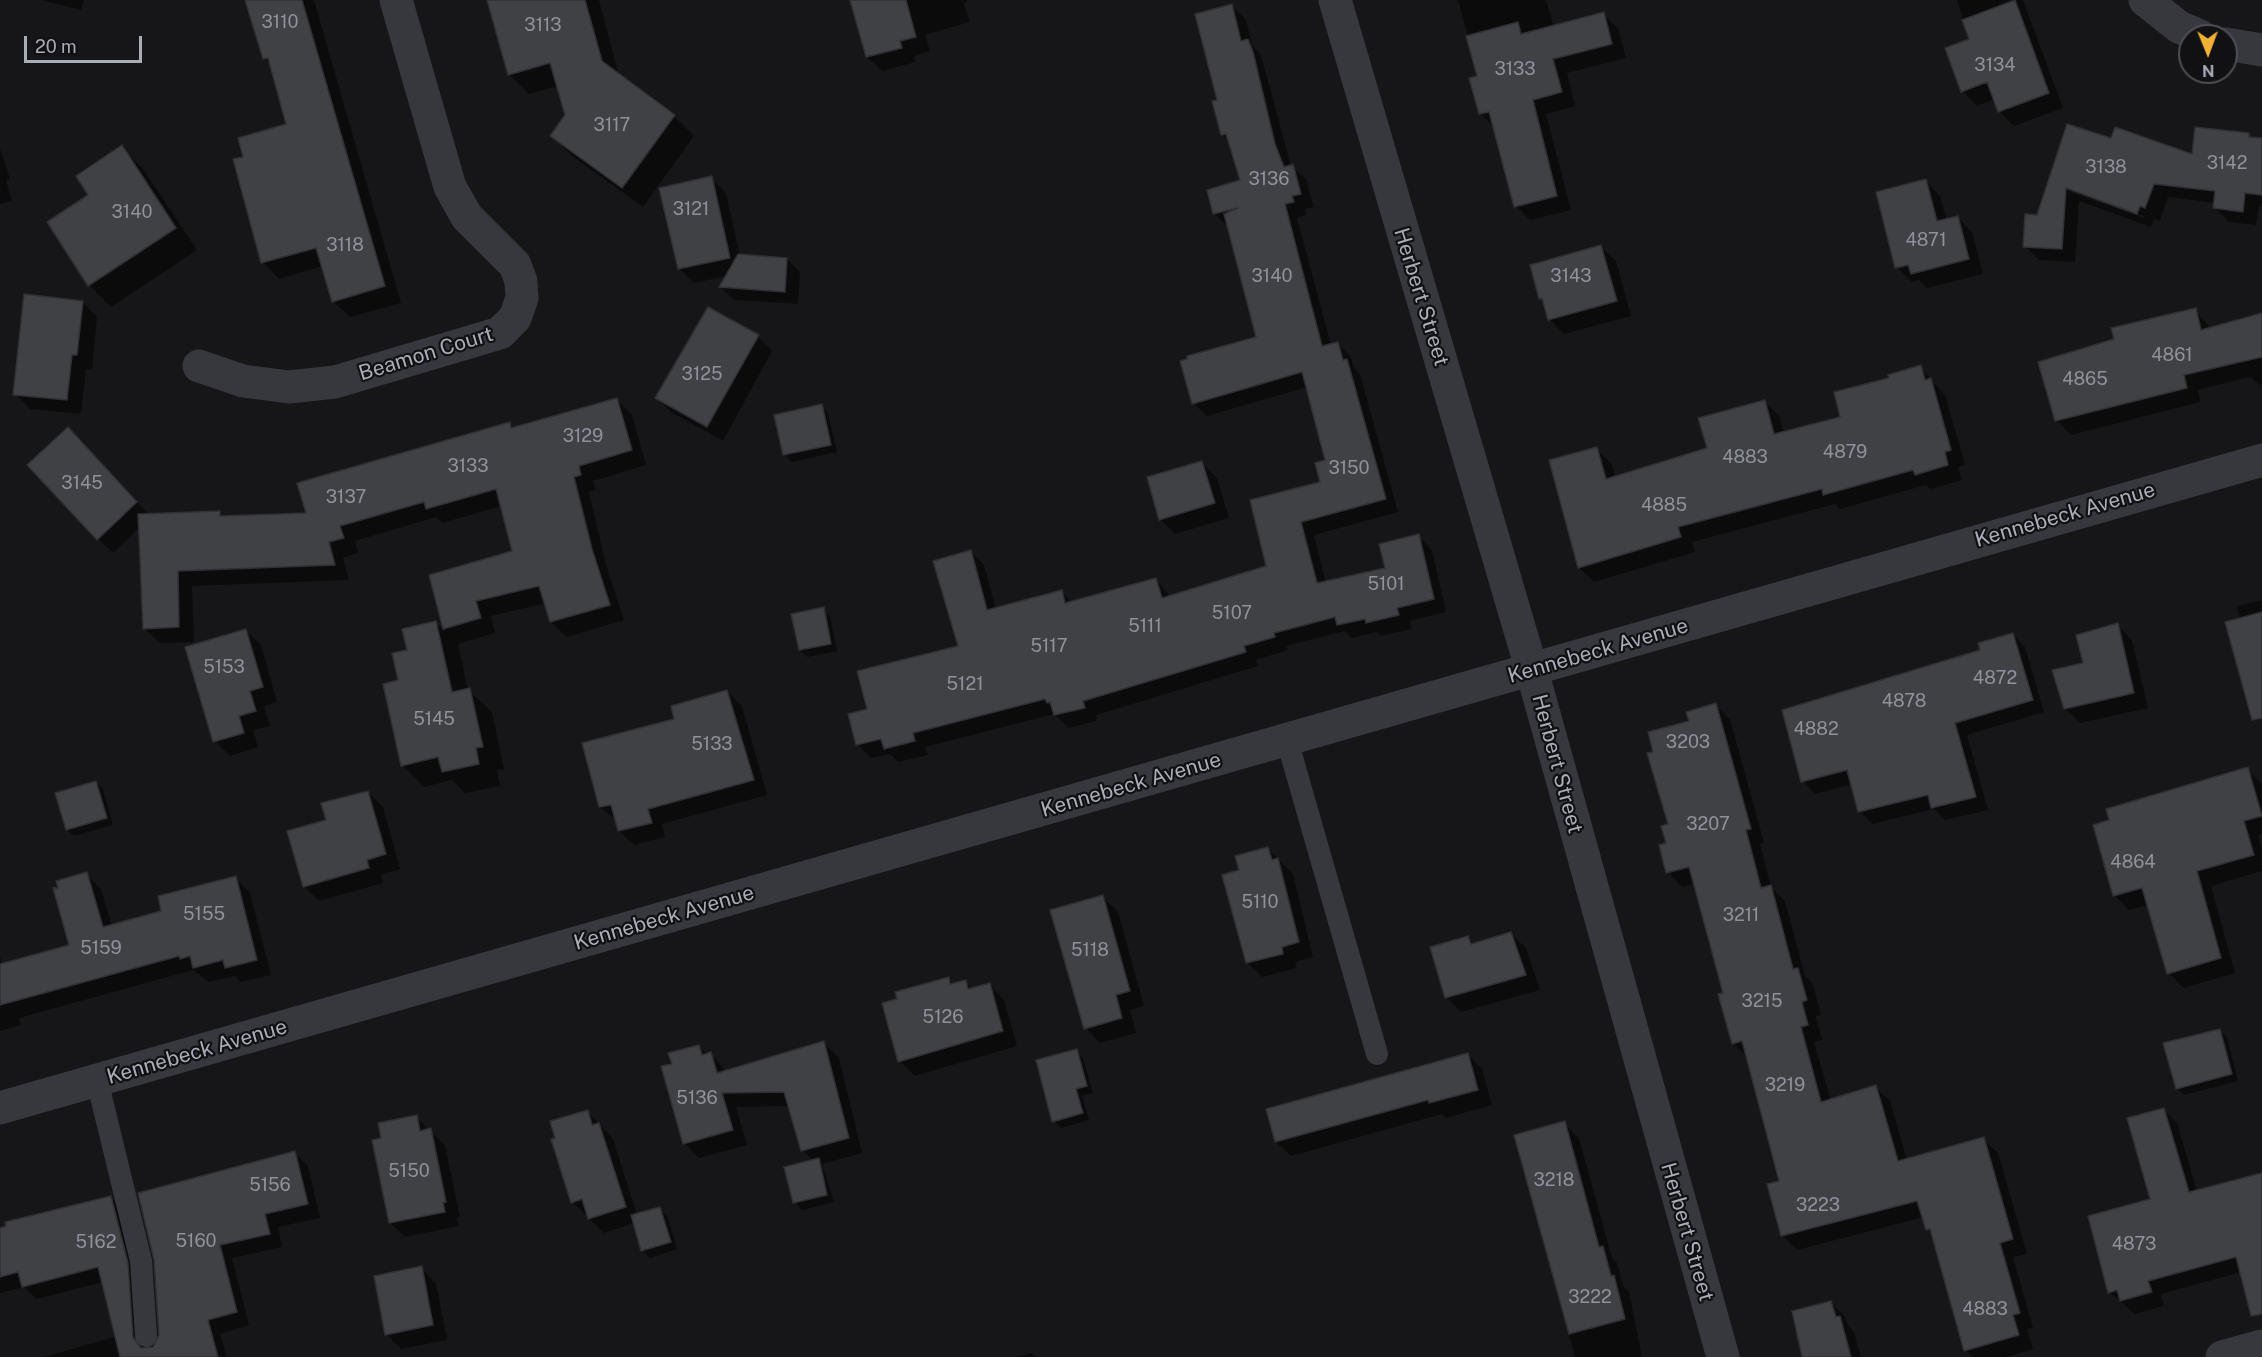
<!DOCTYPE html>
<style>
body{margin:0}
#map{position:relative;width:2262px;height:1357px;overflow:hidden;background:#161618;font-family:"Public Sans",sans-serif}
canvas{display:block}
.north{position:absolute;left:2178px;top:24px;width:60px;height:60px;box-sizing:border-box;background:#111113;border:2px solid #4d4f55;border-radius:50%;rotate:179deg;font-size:16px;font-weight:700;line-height:24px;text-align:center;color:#a8adb8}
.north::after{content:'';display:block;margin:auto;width:21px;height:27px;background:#f2b134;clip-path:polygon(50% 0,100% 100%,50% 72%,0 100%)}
.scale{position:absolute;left:24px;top:36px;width:118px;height:27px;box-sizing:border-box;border:3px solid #a8adb8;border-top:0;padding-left:8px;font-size:18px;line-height:21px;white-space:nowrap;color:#a8adb8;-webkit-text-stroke:4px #111113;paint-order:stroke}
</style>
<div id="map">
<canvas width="2262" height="1357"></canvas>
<div class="north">N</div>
<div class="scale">20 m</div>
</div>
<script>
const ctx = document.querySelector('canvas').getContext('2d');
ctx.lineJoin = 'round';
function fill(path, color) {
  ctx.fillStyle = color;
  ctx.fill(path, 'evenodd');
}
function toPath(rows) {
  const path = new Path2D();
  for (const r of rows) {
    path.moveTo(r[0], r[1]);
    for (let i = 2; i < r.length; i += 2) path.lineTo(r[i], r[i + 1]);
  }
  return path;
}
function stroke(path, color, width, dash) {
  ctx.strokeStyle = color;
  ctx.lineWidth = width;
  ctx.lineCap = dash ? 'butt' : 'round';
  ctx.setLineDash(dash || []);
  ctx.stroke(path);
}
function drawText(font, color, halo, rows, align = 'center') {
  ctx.font = font + ' "Public Sans",sans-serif';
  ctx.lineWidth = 4.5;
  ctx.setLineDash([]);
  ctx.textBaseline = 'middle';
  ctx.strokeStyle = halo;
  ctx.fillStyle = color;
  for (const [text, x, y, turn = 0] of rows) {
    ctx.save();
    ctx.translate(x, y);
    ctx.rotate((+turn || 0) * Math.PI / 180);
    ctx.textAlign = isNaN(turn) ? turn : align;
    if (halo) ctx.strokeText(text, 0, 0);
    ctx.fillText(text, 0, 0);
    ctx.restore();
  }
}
fill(toPath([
 [41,0,84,0,81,10],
 [248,0,314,0,401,303,350,317,333,301,323,266,279,279,263,262,245,158,288,125,272,66,265,59],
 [490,0,599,0,619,76,674,116,694,136,643,207,572,156,552,136,567,115,558,86,529,94,509,74],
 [851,0,967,0,964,4,970,22,925,35,930,51,914,56,916,62,882,71,867,57],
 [1458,0,1546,0,1554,27,1603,14,1618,28,1626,58,1567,73,1575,106,1546,114,1571,210,1530,220,1516,206,1495,128,1480,113,1479,77],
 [1957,0,2023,0,2063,108,2014,126,1999,111,1995,99,1977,106,1963,91,1969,41],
 [1232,6,1246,20,1252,45,1261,55,1291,166,1306,179,1314,207,1305,209,1306,215,1297,218,1331,345,1338,344,1351,357,1354,368,1360,374,1398,512,1314,535,1326,583,1386,569,1418,536,1432,550,1446,612,1410,621,1411,629,1381,636,1377,632,1352,638,1345,631,1286,646,1288,650,1256,660,1258,666,1096,715,1097,721,1069,728,1054,714,925,747,928,755,898,762,890,754,871,758,857,744,869,710,959,647,971,552,984,565,996,609,1062,592,1072,603,1156,580,1171,597,1268,567,1322,483,1327,461,1308,387,1207,416,1193,403,1258,338,1229,228,1215,214,1209,191,1242,181,1231,143,1222,134,1219,102],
 [2068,126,2112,140,2115,129,2194,156,2197,129,2262,139,2262,207,2259,206,2256,225,2229,222,2215,208,2215,203,2168,197,2160,221,2154,219,2151,227,2079,201,2075,262,2039,260,2025,246,2027,216,2038,217],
 [2064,186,2144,216,2143,218,2064,189],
 [122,147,143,169,197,250,111,307,89,285],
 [0,148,10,179,6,180,12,201,0,204],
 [711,178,726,193,740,256,787,259,800,272,798,304,734,300,721,287,727,276,694,283,679,269],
 [1926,181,1940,196,1947,220,1957,217,1972,232,1983,274,1927,288,1919,280,1912,282,1897,267],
 [1601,247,1616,261,1631,316,1564,334,1549,319,1532,266],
 [83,302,97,317,92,370,86,369,81,414,30,409,15,394],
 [2195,310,2211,329,2262,315,2262,387,2250,377,2198,390,2200,402,2071,435,2057,420,2116,340],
 [758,336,772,351,723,441,671,412,657,398],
 [1920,367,1945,395,1965,465,1958,467,1962,480,1931,489,1926,485,1840,509,1835,504,1692,542,1695,552,1594,582,1579,568,1597,449,1612,464,1615,477,1708,449,1764,401,1779,416,1784,433,1842,418,1890,379],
 [617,400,632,415,646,465,593,481,596,490,589,492,606,565,624,620,567,637,551,622,546,603,491,616,495,633,458,644,468,690,492,712,504,769,497,770,500,786,465,793,452,780,424,787,402,765,400,681,409,651,436,623,445,632,431,576,514,552,502,506,442,523,436,517,355,541,358,553,343,558,349,580,192,586,194,642,160,643,144,628,140,527,113,553,98,539,82,444,149,515,219,513,224,517,308,515,509,424,514,428],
 [821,406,828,413,837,452,792,462,785,455,776,416],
 [1202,463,1217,478,1229,518,1175,534,1160,519],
 [2262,600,2262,707,2237,606],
 [823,609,830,616,837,651,807,657,800,649],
 [2117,625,2132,640,2148,708,2080,723,2065,708,2085,664],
 [246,631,261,645,277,702,264,706,270,726,253,730,258,747,230,756,215,741],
 [2013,635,2025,647,2044,712,1967,735,1988,810,1945,820,1934,809,1872,824,1860,811,1853,784,1815,794,1803,781,1981,651],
 [727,691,742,706,767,795,662,824,665,837,634,845,619,831,617,821,600,807,676,720],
 [1715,705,1730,719,1764,843,1760,844,1771,887,1785,901,1805,976,1813,984,1821,1015,1816,1016,1822,1040,1814,1042,1831,1101,1875,1087,1890,1101,1907,1160,1983,1139,1998,1153,2027,1254,2013,1257,2033,1328,2027,1329,2033,1349,2006,1357,1973,1357,1966,1350,1933,1235,1927,1229,1924,1217,1797,1250,1782,1235,1781,1182,1748,1058,1733,1043,1725,994,1695,883,1682,887,1668,872,1670,825,1655,753,1690,722],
 [2247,769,2262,784,2262,834,2258,835,2262,850,2262,871,2211,886,2235,973,2183,988,2169,973,2148,905,2129,910,2114,895],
 [95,782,103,789,113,825,74,836,67,829],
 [368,792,383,807,400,869,381,875,383,883,319,901,304,886,327,821],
 [1268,849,1293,874,1313,957,1295,962,1297,968,1262,977,1247,962,1240,871],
 [86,874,101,889,112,926,163,912,236,878,250,893,271,975,241,982,235,976,209,982,193,970,19,1018,21,1025,0,1031,0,956,2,965,71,946],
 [1103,897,1118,912,1144,1006,1130,1010,1136,1033,1100,1043,1086,1028],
 [1511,934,1526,948,1540,990,1461,1012,1446,997,1468,938,1475,945],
 [948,979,954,984,965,981,973,990,990,985,1004,1000,1017,1046,915,1076,900,1061],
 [2219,1030,2227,1037,2238,1081,2184,1095,2177,1088],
 [824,1043,839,1058,862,1153,822,1164,834,1202,802,1210,795,1202,813,1161,803,1150,790,1106,736,1107,747,1145,699,1158,684,1143,674,1065,699,1046,707,1055,711,1054,726,1072],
 [1076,1051,1083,1058,1093,1093,1082,1096,1089,1120,1061,1128,1054,1121],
 [1468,1055,1482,1069,1492,1105,1446,1118,1442,1114,1291,1156,1276,1142],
 [2163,1109,2177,1123,2197,1191,2262,1174,2262,1277,2245,1271,2161,1294,2164,1306,2135,1314,2109,1292,2152,1200],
 [587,1111,613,1139,637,1215,659,1209,667,1216,677,1249,650,1258,642,1250,634,1223,604,1233,572,1202],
 [416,1117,445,1145,460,1217,457,1217,459,1226,405,1237,390,1223,383,1139],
 [1564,1123,1579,1138,1612,1258,1617,1263,1623,1286,1629,1292,1642,1357,1575,1357,1516,1136],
 [295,1153,308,1166,320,1218,278,1227,282,1247,232,1258,249,1325,220,1334,227,1357,44,1357,117,1336,103,1282,37,1299,24,1287,0,1293,0,1229,111,1197,124,1211,140,1277,145,1350,148,1351,159,1343,161,1335,156,1260],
 [421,1268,436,1283,447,1340,401,1349,386,1334],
 [1831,1302,1845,1317,1848,1326,1854,1332,1861,1357,1804,1357],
 [1031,1353,1035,1357,1018,1357]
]), '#0007');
const building = toPath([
 [245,0,302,0,385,286,332,302,316,248,261,263,233,159,243,157,238,138,286,124,268,58,263,59,245,0],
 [487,0,585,0,602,61,675,115,622,188,550,136,565,115,550,63,508,75,487,0],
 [850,0,906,0,916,37,900,41,902,48,866,57,850,0],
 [2015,0,2049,93,1998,112,1987,82,1961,92,1945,48,1969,39,1962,20,2015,0],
 [1232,4,1241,41,1248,39,1253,52,1275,144,1284,167,1293,164,1301,194,1292,196,1294,202,1285,204,1322,346,1338,342,1343,360,1347,359,1386,499,1301,522,1317,583,1385,568,1379,544,1419,534,1434,599,1397,608,1399,615,1366,623,1365,619,1337,625,1335,617,1274,633,1275,637,1244,646,1246,652,1083,701,1085,708,1054,715,1050,702,1047,703,1045,699,913,733,915,741,884,749,881,739,856,745,848,714,867,709,857,671,958,646,933,561,971,550,987,610,1062,590,1065,603,1156,578,1162,598,1266,566,1250,500,1320,482,1315,463,1325,460,1302,372,1192,404,1180,361,1187,359,1187,356,1256,337,1224,214,1238,208,1213,214,1207,190,1240,180,1226,134,1221,135,1212,101,1217,100,1195,14,1232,4],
 [1604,12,1612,44,1553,59,1562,92,1533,100,1557,196,1514,207,1489,112,1479,114,1469,78,1477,76,1466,36,1518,22,1521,34,1604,12],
 [2067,124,2111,138,2115,127,2192,154,2195,127,2249,133,2249,137,2262,138,2262,195,2245,193,2243,212,2213,208,2215,191,2154,184,2145,208,2140,206,2137,214,2066,188,2062,249,2023,247,2025,214,2037,215,2067,124],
 [122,145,176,228,88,286,47,222,88,195,76,176,122,145],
 [712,176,730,258,678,269,659,188,712,176],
 [1926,179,1937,221,1958,216,1969,259,1911,274,1908,265,1895,268,1876,192,1926,179],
 [1601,245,1617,301,1548,320,1542,298,1539,299,1530,265,1601,245],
 [738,254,787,258,785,292,719,287,738,254],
 [24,294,83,301,77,355,72,355,67,400,13,395,24,294],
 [708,307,759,335,707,427,655,398,708,307],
 [2196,308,2201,330,2262,313,2262,357,2184,375,2187,388,2055,421,2038,362,2114,339,2111,328,2196,308],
 [1921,365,1925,380,1931,378,1951,450,1945,452,1948,465,1915,475,1913,470,1823,495,1822,489,1678,527,1681,537,1578,568,1549,460,1597,447,1606,479,1707,448,1698,418,1765,400,1774,434,1840,417,1834,392,1889,378,1888,375,1921,365],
 [617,398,632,450,579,466,581,475,574,477,592,549,610,605,550,622,539,586,476,601,481,618,443,629,429,575,512,551,496,489,426,509,424,502,340,526,344,538,329,542,335,565,178,571,179,627,143,629,138,514,220,511,220,516,306,513,297,483,510,422,511,428,617,398],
 [822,404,831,445,783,455,774,415,822,404],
 [68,427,137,502,97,540,27,465,68,427],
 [1202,461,1215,503,1159,520,1147,477,1202,461],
 [824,607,831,644,799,650,791,614,824,607],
 [2262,612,2262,718,2252,720,2225,622,2262,612],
 [436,621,452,692,470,688,483,747,476,748,479,764,442,772,438,757,401,766,383,684,398,680,392,653,407,650,402,629,436,621],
 [2118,623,2134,693,2064,709,2052,670,2083,663,2076,635,2118,623],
 [246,629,263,687,250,691,256,711,239,716,244,733,213,742,185,647,246,629],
 [2013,633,2033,700,1955,723,1976,797,1931,808,1928,795,1858,812,1847,770,1801,782,1782,710,1980,650,1978,643,2013,633],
 [727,690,754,780,648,809,652,823,618,831,611,805,599,807,582,743,674,719,671,706,727,690],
 [1716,703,1751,829,1746,830,1761,888,1771,885,1793,969,1798,968,1807,1000,1802,1002,1808,1025,1801,1027,1821,1102,1876,1085,1898,1161,1984,1137,2013,1239,2000,1243,2020,1313,2013,1315,2019,1335,1964,1351,1930,1229,1926,1230,1917,1201,1781,1236,1767,1184,1779,1181,1742,1041,1732,1044,1718,994,1723,993,1689,867,1666,873,1659,845,1666,843,1661,826,1668,824,1647,753,1653,752,1648,732,1689,721,1686,712,1716,703],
 [2248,767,2262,816,2244,821,2254,855,2197,871,2221,958,2167,974,2142,888,2113,896,2093,825,2109,820,2106,809,2248,767],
 [96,781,107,818,66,830,55,793,96,781],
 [368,791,386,854,367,860,369,868,303,887,287,831,326,820,321,803,368,791],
 [1268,847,1272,860,1278,858,1299,942,1282,947,1283,954,1246,963,1222,875,1239,870,1235,856,1268,847],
 [87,872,103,927,161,911,158,896,236,876,257,960,225,968,223,960,193,968,190,956,180,959,179,956,0,1005,0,964,69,945,53,888,58,888,56,881,87,872],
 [1103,895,1130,991,1116,995,1122,1018,1084,1029,1050,910,1103,895],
 [1511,932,1526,975,1445,998,1430,947,1468,936,1471,944,1511,932],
 [949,977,950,984,966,980,968,989,990,983,1003,1031,898,1062,882,1003,897,999,895,992,949,977],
 [2220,1029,2232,1074,2176,1089,2163,1043,2220,1029],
 [824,1041,849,1138,801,1151,784,1092,722,1093,733,1130,683,1144,661,1066,672,1064,668,1053,699,1045,702,1055,711,1052,717,1073,824,1041],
 [1077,1049,1087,1086,1076,1089,1083,1113,1052,1122,1036,1060,1077,1049],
 [1468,1053,1478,1090,1429,1103,1428,1100,1275,1142,1266,1109,1468,1053],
 [2164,1108,2189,1192,2262,1173,2262,1314,2251,1316,2236,1257,2148,1281,2152,1292,2120,1301,2117,1290,2108,1293,2088,1216,2150,1199,2127,1118,2164,1108],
 [588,1110,592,1125,599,1123,626,1207,588,1219,582,1199,571,1203,551,1139,555,1138,550,1121,588,1110],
 [417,1115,420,1131,431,1128,446,1202,443,1203,445,1212,389,1223,372,1140,381,1138,378,1123,417,1115],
 [1565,1121,1599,1247,1603,1246,1611,1276,1614,1275,1625,1319,1569,1334,1514,1135,1565,1121],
 [295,1151,308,1204,265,1214,270,1234,220,1245,237,1312,208,1320,218,1357,120,1357,98,1267,22,1287,18,1272,0,1277,0,1228,6,1226,5,1222,111,1196,128,1263,133,1337,141,1348,153,1347,159,1335,154,1260,138,1193,295,1151],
 [819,1158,827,1195,793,1203,784,1167,819,1158],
 [660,1207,671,1242,641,1251,631,1215,660,1207],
 [422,1266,433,1325,385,1335,374,1276,422,1266],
 [1831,1301,1836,1317,1840,1316,1851,1357,1802,1357,1792,1311,1831,1301]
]);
fill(building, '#404145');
stroke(building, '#303034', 1.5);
stroke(toPath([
 [1287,740,1377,1054],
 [97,1080,141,1261,146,1336]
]), '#37383d', 22);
stroke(toPath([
 [1335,0,1532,671,1723,1357],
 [2145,0,2179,27,2200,36],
 [2226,44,2262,50],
 [199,366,243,381,289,387,335,382,500,333,515,318,522,298,521,281,515,265,467,217,450,187,396,0],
 [0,1108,2262,460],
 [2222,1357,2262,1346]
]), '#37383d', 33);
drawText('18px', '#8e929b', null, [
 ["3110",280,22],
 ["3113",543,25],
 ["3134",1995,65],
 ["3133",1515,69],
 ["3117",612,125],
 ["3142",2227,163],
 ["3138",2106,167],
 ["3136",1269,179],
 ["3121",691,209],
 ["3140",132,212],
 ["4871",1926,240],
 ["3118",345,245],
 ["3140",1272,276],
 ["3143",1571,276],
 ["4861",2172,355],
 ["3125",702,374],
 ["4865",2085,379],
 ["3129",583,436],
 ["4879",1845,452],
 ["4883",1745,457],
 ["3133",468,466],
 ["3150",1349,468],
 ["3145",82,483],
 ["3137",346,497],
 ["4885",1664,505],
 ["5101",1386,584],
 ["5107",1232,613],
 ["5111",1145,626],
 ["5117",1049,646],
 ["5153",224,667],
 ["4872",1995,678],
 ["5121",965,684],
 ["4878",1904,701],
 ["5145",434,719],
 ["4882",1816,729],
 ["3203",1688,742],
 ["5133",712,744],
 ["3207",1708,824],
 ["4864",2133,862],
 ["5110",1260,902],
 ["5155",204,914],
 ["3211",1741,915],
 ["5159",101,948],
 ["5118",1090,950],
 ["3215",1762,1001],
 ["5126",943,1017],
 ["3219",1785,1085],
 ["5136",697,1098],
 ["5150",409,1171],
 ["3218",1554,1180],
 ["5156",270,1185],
 ["3223",1818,1205],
 ["5160",196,1241],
 ["5162",96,1242],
 ["4873",2134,1244],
 ["3222",1590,1297],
 ["4883",1985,1309]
]);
drawText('21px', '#a8adb8', '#111113', [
 ["Herbert Street",1421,297,73],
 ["Beamon Court",426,354,-17],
 ["Kennebeck Avenue",2065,515,-16],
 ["Kennebeck Avenue",1598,651,-16],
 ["Herbert Street",1557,764,75],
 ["Kennebeck Avenue",1131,785,-16],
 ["Kennebeck Avenue",664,918,-16],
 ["Kennebeck Avenue",197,1052,-16],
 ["Herbert Street",1687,1232,74]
]);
</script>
